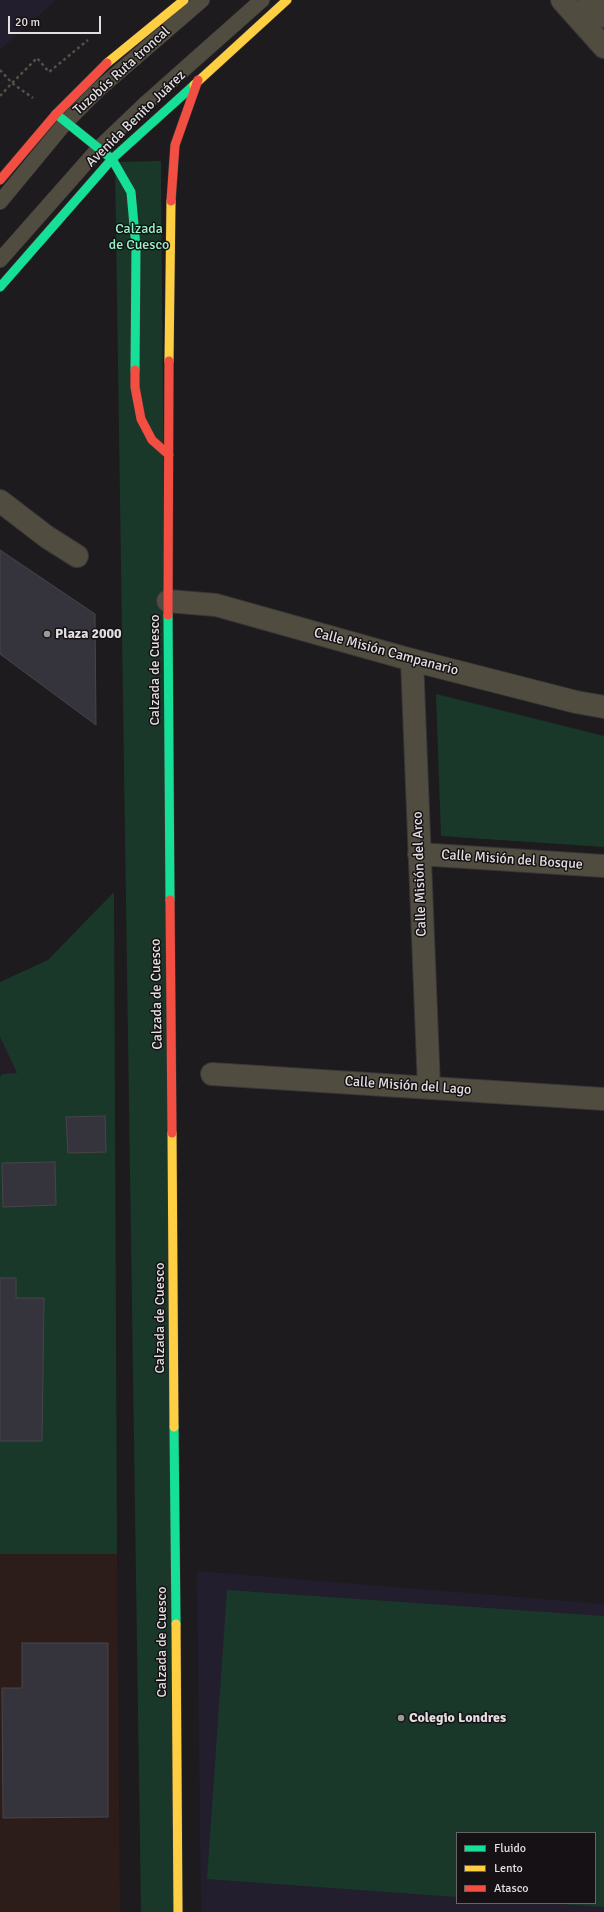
<!DOCTYPE html>
<meta charset="utf-8">
<style>
body{margin:0}
#map{position:relative;width:604px;height:1912px;overflow:hidden;background:#1d1b1d;font-family:Signika,sans-serif}
canvas{display:block}
.legend{position:absolute;left:456px;top:1832px;width:140px;height:72px;box-sizing:border-box;background:#151114;border:1px solid #676366;margin:0;padding:5px 7px;list-style:none;font-size:12px;color:#e2dfe1}
.legend li{display:flex;align-items:center;gap:8px;height:20px}
.legend b{width:20px;border:1px solid #676366}
.scale{position:absolute;left:8px;top:16px;width:93px;height:18px;box-sizing:border-box;border:2px solid #e2dfe1;border-top:0;padding-left:5px;font-size:12px;line-height:14px;white-space:nowrap;color:#e2dfe1;-webkit-text-stroke:3px #151114;paint-order:stroke}
</style>
<div id="map">
<canvas width="604" height="1912"></canvas>
<ul class="legend">
<li><b style="height:5px;background:#16e098"></b>Fluido</li>
<li><b style="height:5px;background:#ffcf43"></b>Lento</li>
<li><b style="height:5px;background:#f24e42"></b>Atasco</li>
</ul>
<div class="scale">20 m</div>
</div>
<script>
const ctx = document.querySelector('canvas').getContext('2d');
ctx.lineJoin = 'round';
function fill(path, color) {
  ctx.fillStyle = color;
  ctx.fill(path, 'evenodd');
}
function toPath(rows) {
  const path = new Path2D();
  for (const r of rows) {
    path.moveTo(r[0], r[1]);
    for (let i = 2; i < r.length; i += 2) path.lineTo(r[i], r[i + 1]);
  }
  return path;
}
function stroke(path, color, width, dash) {
  ctx.strokeStyle = color;
  ctx.lineWidth = width;
  ctx.lineCap = dash ? 'butt' : 'round';
  ctx.setLineDash(dash || []);
  ctx.stroke(path);
}
function drawText(font, color, halo, rows, align = 'center') {
  ctx.font = font + ' Signika,sans-serif';
  ctx.lineWidth = 3;
  ctx.setLineDash([]);
  ctx.textBaseline = 'middle';
  ctx.strokeStyle = halo;
  ctx.fillStyle = color;
  for (const [text, x, y, turn = 0] of rows) {
    ctx.save();
    ctx.translate(x, y);
    ctx.rotate((+turn || 0) * Math.PI / 180);
    ctx.textAlign = isNaN(turn) ? turn : align;
    if (halo) ctx.strokeText(text, 0, 0);
    ctx.fillText(text, 0, 0);
    ctx.restore();
  }
}
fill(toPath([
 [0,1037,17,1073,2,1074,0,1077]
]), '#251d25');
fill(toPath([
 [0,1554,117,1554,120,1912,0,1912]
]), '#2d1d1a');
fill(toPath([
 [0,0,56,0,0,50],
 [197,1571,604,1604,604,1912,201,1912],
 [457,1833,595,1833,595,1903,457,1903]
]), '#231e2d');
fill(toPath([
 [161,161,175,1912,141,1912,115,162],
 [436,694,604,736,604,847,441,836],
 [114,892,117,1554,0,1554,0,1441,42,1441,44,1298,16,1298,0,1278,0,1077,2,1074,17,1073,0,1037,0,982,48,960],
 [105,1116,105,1152,68,1153,67,1117],
 [55,1162,56,1205,3,1207,2,1163],
 [227,1590,604,1616,604,1907,546,1903,595,1903,595,1833,457,1833,457,1897,207,1879]
]), '#1a382a');
const building = toPath([
 [0,550,95,614,96,725,0,654,0,550],
 [105,1116,106,1152,68,1153,66,1117,105,1116],
 [55,1162,56,1205,3,1207,2,1163,55,1162],
 [0,1278,16,1278,16,1298,44,1298,42,1441,0,1441,0,1278],
 [22,1643,108,1643,108,1817,3,1818,2,1688,22,1688,22,1643]
]);
fill(building, '#35333c');
stroke(building, '#474648', 1);
const lane = toPath([
 [0,202,66,122,99,89,202,0],
 [0,260,99,148,146,103,262,0]
]);
const street = toPath([
 [562,0,604,47],
 [589,0,604,16],
 [0,501,47,537,77,556],
 [168,601,216,605,412,660,576,702,604,707],
 [412,660,429,1088],
 [419,854,604,866],
 [212,1074,604,1099]
]);
const fast = toPath([
 [56,114,112,159,131,192,136,247,135,370],
 [0,287,112,159,194,85],
 [168,615,170,900],
 [174,1427,176,1624]
]);
const slow = toPath([
 [107,63,184,0],
 [194,85,287,0],
 [169,361,171,201],
 [172,1133,174,1427],
 [176,1624,178,1912]
]);
const jam = toPath([
 [0,180,56,114,107,63],
 [171,201,175,145,198,80],
 [135,370,135,387,141,419,152,440,169,455],
 [168,615,169,361],
 [170,900,172,1133]
]);
stroke(lane, '#393638', 16);
stroke(street, '#393638', 24);
stroke(fast, '#393638', 10);
stroke(slow, '#393638', 10);
stroke(jam, '#393638', 10);
stroke(toPath([
 [0,70,12,83,37,58,49,72,88,40],
 [0,96,12,83,33,98]
]), '#525149', 2.5, [3, 3]);
stroke(lane, '#504d40', 15);
stroke(street, '#504d40', 22);
stroke(fast, '#16e098', 9);
stroke(slow, '#ffcf43', 9);
stroke(jam, '#f24e42', 9);
for (const [x, y, r, color] of [
 [47,634,4,"#9d9a9c"],
 [401,1718,4,"#9d9a9c"]
]) {
  const dot = new Path2D();
  dot.arc(x, y, r, 0, 2 * Math.PI);
  ctx.fillStyle = color;
  ctx.fill(dot);
  stroke(dot, '#151114', 1.5);
}
drawText('14px', '#e2dfe1', '#151114', [
 ["Tuzobús Ruta troncal",122,71,-42],
 ["Avenida Benito Juárez",136,119,-44],
 ["Calle Misión Campanario",386,652,15],
 ["Calzada de Cuesco",155,670,-90],
 ["Calle Misión del Bosque",512,860,4],
 ["Calle Misión del Arco",420,874,-92],
 ["Calzada de Cuesco",157,994,-91],
 ["Calle Misión del Lago",408,1086,4],
 ["Calzada de Cuesco",160,1318,-90],
 ["Calzada de Cuesco",162,1642,-90]
]);
drawText('14px', '#97f4c7', '#151114', [
 ["Calzada",139,229],
 ["de Cuesco",139,245]
]);
drawText('bold 14px', '#e2dfe1', '#151114', [
 ["Plaza 2000",55,634],
 ["Colegio Londres",409,1718]
], 'left');
</script>
